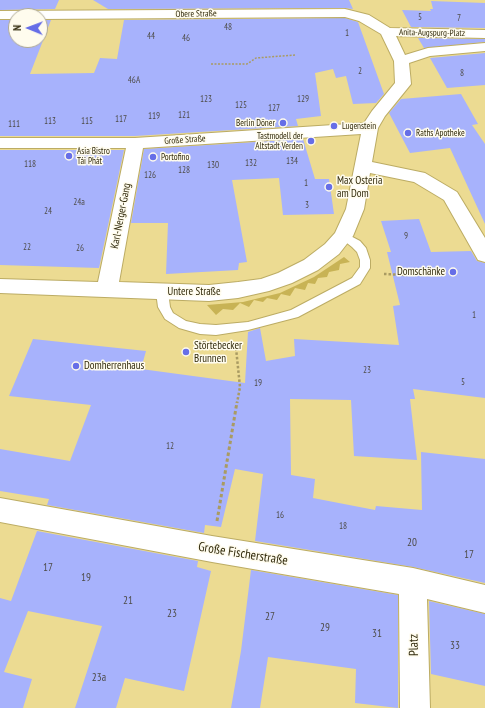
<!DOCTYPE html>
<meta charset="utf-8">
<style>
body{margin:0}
#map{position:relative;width:485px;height:708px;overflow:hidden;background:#ecdb92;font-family:"PT Sans Narrow",sans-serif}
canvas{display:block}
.north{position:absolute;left:8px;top:8px;width:40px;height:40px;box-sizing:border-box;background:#fffcee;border:1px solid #ada894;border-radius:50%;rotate:271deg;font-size:11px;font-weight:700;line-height:16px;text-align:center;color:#312a0c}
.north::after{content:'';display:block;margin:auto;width:14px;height:18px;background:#666ee7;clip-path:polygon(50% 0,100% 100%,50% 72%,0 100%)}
</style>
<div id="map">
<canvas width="485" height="708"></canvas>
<div class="north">N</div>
</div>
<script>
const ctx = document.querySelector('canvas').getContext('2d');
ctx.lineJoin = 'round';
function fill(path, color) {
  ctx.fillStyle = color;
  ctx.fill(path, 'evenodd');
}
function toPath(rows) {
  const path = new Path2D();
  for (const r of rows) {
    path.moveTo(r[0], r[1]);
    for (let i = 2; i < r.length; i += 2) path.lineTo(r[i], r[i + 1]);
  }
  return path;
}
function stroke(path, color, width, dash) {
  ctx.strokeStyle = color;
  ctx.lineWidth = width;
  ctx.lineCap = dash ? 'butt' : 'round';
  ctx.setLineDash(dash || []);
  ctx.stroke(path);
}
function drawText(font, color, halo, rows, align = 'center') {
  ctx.font = font + ' "PT Sans Narrow",sans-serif';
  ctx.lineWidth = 3;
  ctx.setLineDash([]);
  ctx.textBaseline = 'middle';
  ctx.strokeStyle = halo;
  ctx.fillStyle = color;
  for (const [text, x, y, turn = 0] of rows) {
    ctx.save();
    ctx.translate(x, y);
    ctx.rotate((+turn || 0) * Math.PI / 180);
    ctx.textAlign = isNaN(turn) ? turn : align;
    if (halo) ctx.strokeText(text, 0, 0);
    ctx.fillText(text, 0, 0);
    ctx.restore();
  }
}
fill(toPath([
 [344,257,350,262,340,264,339,270,329,272,327,277,318,278,315,284,308,283,305,290,295,288,290,296,281,294,277,300,267,298,263,302,254,300,249,307,240,303,233,310,223,309,216,315,207,305,243,302,280,293,314,277]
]), '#c8b355');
fill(toPath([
 [0,0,59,0,55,9,0,10],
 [93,0,349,0,353,9,345,8,108,9],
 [431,1,485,3,485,28,411,27,402,10,431,11,430,9,433,9],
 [345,18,358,22,384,94,376,103,353,104,346,76,336,78,333,69,315,73,321,116,296,119,298,126,135,136,0,136,0,20,16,20,16,40,40,40,40,20,51,20,30,74,94,73,100,58,117,59,124,20],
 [418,38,485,39,485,42,424,48],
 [485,53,485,85,447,88,430,58],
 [461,94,478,124,472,125,485,144,485,224,450,148,410,153,389,113,401,99],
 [303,139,315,179,329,179,334,214,283,215,279,178,232,180,247,262,239,263,238,270,166,274,168,223,131,223,144,149],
 [0,150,124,150,99,268,0,265],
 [419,219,431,252,471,251,477,261,485,263,485,398,413,389,415,399,410,399,417,460,354,456,351,400,290,399,291,475,315,479,313,498,375,510,376,506,422,510,421,452,485,459,485,583,413,567,255,541,263,474,235,469,221,527,205,525,204,533,47,505,49,499,0,491,0,449,70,461,91,405,9,396,33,339,146,351,141,369,245,383,248,332,260,328,266,361,295,356,294,339,399,345,393,306,400,305,387,252,391,252,381,221],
 [37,531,198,561,197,567,211,571,184,691,125,678,116,708,75,708,102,626,28,611,4,672,32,679,23,708,0,708,0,598,11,601],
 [251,570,398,595,398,708,355,703,356,669,268,657,260,708,231,708,241,651],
 [429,601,485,614,485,686,431,674]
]), '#a7b2fc');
const lane = toPath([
 [343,232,360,241,366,248,370,260,370,268,360,284,298,317,248,330,216,335,200,334,179,328,165,319,158,307,156,292,158,289,162,288,166,289,168,292,170,307,173,313,186,321,200,324,216,325,248,322,291,310,352,278,360,267,360,260,357,252,352,247,338,236,339,233,343,232]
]);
const street = toPath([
 [345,9,369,15,390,28,485,30,485,38,396,36,405,55,428,48,485,43,485,51,430,56,409,63,411,84,385,116,378,128,372,162,425,173,457,192,485,238,485,262,478,260,444,200,414,182,370,173,364,209,353,236,339,254,318,270,292,283,269,291,238,298,209,301,0,293,0,279,98,282,126,148,0,148,0,138,135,138,364,123,372,111,395,83,394,61,381,34,359,21,345,17,40,19,40,16,16,16,16,19,0,19,0,11,345,9],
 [361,134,346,209,335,233,325,244,304,260,278,273,261,279,238,282,209,285,119,282,143,148,361,134],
 [0,498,212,536,413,568,485,585,485,613,427,599,430,708,400,708,399,594,212,562,0,522,0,498]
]);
stroke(lane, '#bcac64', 2);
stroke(street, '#bcac64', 2);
stroke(toPath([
 [211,64,247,64,256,58,295,55]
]), '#a99b62', 1.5, [2, 1.5]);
stroke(toPath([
 [384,274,407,275],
 [236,348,240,387,237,403]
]), '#a99b62', 2.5, [2.5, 2]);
stroke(toPath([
 [217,521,237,402]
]), '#a99b62', 3, [3.5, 2.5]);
fill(lane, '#fff');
fill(street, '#fff');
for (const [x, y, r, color] of [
 [283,123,4,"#666ee7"],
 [334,126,4,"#666ee7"],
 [408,133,4,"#666ee7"],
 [311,141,4,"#666ee7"],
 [69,156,4,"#666ee7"],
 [153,157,4,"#666ee7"],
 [329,187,4,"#666ee7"],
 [453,272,4,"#666ee7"],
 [186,352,4,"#666ee7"],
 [76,366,4,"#666ee7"]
]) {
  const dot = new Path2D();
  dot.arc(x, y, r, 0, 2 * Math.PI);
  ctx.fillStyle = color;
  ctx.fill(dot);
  stroke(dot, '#fffcee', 1.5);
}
drawText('9px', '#312a0c', '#fffcee', [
 ["Obere Straße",196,14,-1],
 ["Anita-Augspurg-Platz",432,33,1],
 ["Große Straße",185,140,-4]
]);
drawText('9px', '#4e4c48', null, [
 ["5",420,17],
 ["7",459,18],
 ["48",228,27],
 ["1",347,33],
 ["44",151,36],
 ["46",186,38],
 ["2",360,71],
 ["8",462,73],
 ["46A",134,80],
 ["123",206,99],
 ["129",303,99],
 ["125",241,105],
 ["127",274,108],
 ["121",184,115],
 ["119",154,116],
 ["117",121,119],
 ["113",50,121],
 ["115",87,121],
 ["111",14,124],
 ["134",292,161],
 ["132",251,163],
 ["118",30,164],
 ["130",213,165],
 ["128",184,170],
 ["126",150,175],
 ["1",306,183],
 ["24a",79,202],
 ["3",307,205],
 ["24",48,211],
 ["9",406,236],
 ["22",27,247],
 ["26",80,248],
 ["1",474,315],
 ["23",367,370],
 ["5",463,382],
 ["19",258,383],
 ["12",170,446],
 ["16",280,515],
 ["18",343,526]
]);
drawText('9px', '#312a0c', '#fffcee', [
 ["Berlin Döner",275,123,"right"],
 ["Lugenstein",342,126],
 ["Raths Apotheke",416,133],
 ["Tastmodell der",303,136,"right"],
 ["Altstadt Verden",303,146,"right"],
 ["Asia Bistro",77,151],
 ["Tái Phát",77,161],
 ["Portofino",161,157]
], 'left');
drawText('11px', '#312a0c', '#fffcee', [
 ["Max Osteria",337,181],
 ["am Dom",337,194],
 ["Domschänke",445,272,"right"],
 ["Störtebecker",194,346],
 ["Brunnen",194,359],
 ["Domherrenhaus",84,366]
], 'left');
drawText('11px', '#312a0c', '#fffcee', [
 ["Karl-Nerger-Gang",121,216,-79],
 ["Untere Straße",194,292]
]);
drawText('11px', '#4e4c48', null, [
 ["20",412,543],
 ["17",469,555],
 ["17",48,568],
 ["19",86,578],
 ["21",128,601],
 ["23",172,614],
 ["27",270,617],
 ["29",325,628],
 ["31",377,634],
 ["33",455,646],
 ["23a",99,678]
]);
drawText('13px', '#312a0c', '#fffcee', [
 ["Große Fischerstraße",243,554,9],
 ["Platz",414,645,-91]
]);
</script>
